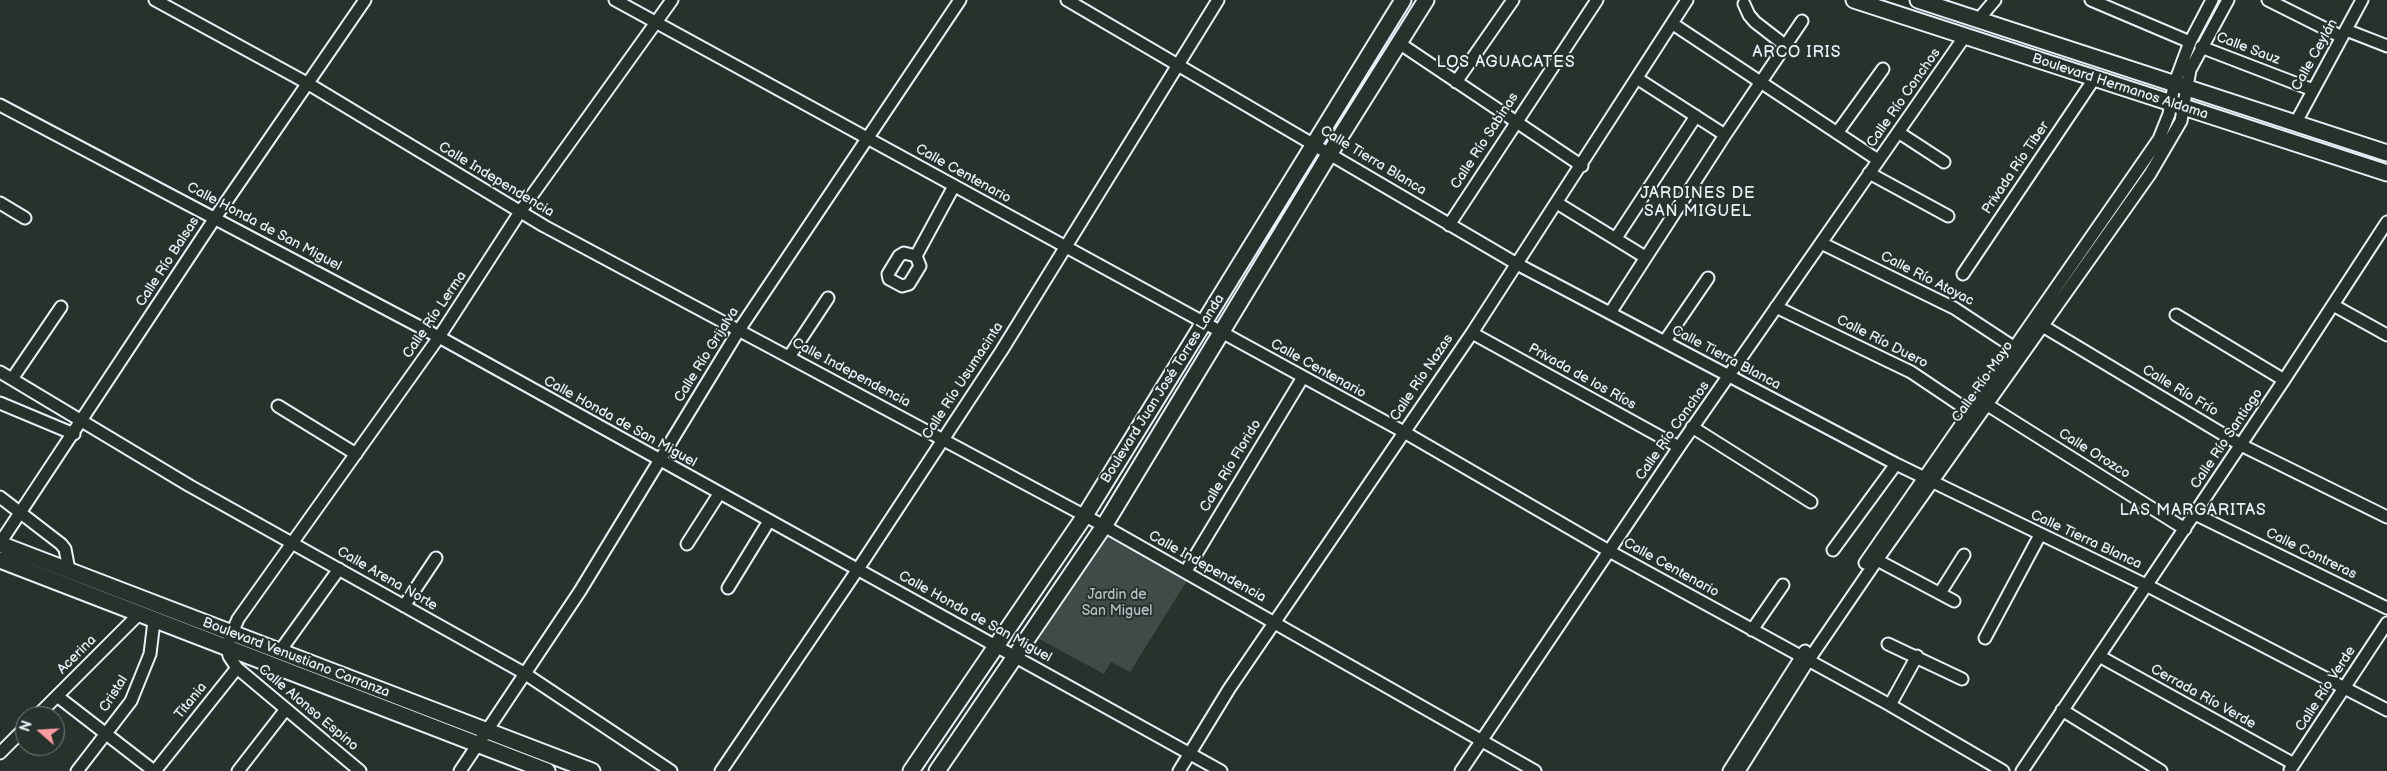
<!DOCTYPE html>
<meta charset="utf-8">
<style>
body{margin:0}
#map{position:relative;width:2387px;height:771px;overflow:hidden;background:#26332d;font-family:"Balsamiq Sans",sans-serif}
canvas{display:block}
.north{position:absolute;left:15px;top:706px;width:50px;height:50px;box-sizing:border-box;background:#26332d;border:1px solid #747f7e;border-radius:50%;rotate:289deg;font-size:14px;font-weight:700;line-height:20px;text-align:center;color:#e8f1f8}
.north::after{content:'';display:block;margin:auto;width:18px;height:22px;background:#ff9aa2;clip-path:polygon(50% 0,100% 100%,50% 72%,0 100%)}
</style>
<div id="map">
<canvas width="2387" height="771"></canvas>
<div class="north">N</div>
</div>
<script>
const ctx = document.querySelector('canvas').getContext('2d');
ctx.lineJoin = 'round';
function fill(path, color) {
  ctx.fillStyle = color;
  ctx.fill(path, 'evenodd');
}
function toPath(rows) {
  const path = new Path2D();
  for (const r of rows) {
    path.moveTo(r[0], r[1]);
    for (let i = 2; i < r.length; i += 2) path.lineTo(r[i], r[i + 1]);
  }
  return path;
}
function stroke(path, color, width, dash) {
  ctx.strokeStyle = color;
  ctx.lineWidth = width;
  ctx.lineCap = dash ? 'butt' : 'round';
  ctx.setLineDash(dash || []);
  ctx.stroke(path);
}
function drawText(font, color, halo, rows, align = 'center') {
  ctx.font = font + ' "Balsamiq Sans",sans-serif';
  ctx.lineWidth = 4;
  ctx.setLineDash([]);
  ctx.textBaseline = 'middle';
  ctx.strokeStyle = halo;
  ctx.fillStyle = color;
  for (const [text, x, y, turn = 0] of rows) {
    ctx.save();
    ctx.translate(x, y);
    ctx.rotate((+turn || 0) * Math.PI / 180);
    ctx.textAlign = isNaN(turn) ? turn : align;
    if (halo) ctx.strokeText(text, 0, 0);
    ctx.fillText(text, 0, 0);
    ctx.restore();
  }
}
fill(toPath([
 [1104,535,1188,579,1130,672,1111,662,1104,674,1039,639]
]), '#3e4b47');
const minor = toPath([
 [155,0,307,83,544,226,1104,526,1535,771],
 [615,0,1404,432,1609,551,1890,705,2003,771],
 [1067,0,1517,264,1896,464,2148,586,2387,710],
 [2091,0,2190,42],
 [2268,0,2342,37],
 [1744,4,1749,15,1755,22,1786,46],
 [1978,20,1995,0],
 [1673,24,1878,160],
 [2346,30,2387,46],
 [1399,43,1582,166],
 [2201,47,2313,90],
 [1638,79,1725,135],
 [1456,82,1513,0],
 [0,105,439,337,1221,771],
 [2295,124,2362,0],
 [1898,132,1944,162],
 [1837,133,1883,69],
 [1869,173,1948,216],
 [0,203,25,218],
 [1557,203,1645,257],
 [1449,225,1597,0],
 [1616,238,1696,116],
 [1821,243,1954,308,2015,348],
 [904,253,916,256,920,266,909,284,902,286,889,279,888,274,899,256,904,253],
 [916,256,954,186],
 [1963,274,2094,79],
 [2333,305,2387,335],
 [1776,307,1911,372,1969,411],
 [1610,313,1725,135,1802,21],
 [2176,315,2284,380],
 [2041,325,2241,445,2387,517],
 [1472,333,1679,447],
 [1665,341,1708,278],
 [789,357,828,298],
 [0,372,190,486,524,673,671,771],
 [12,379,61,307],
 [0,403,74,434],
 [1986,404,2185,529],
 [278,406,356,454],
 [1692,427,1811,502],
 [0,497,61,544,65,549,69,570],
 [2195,514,2387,608],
 [0,543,215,218,365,0],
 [687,544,719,494],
 [1833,550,1896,464],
 [1877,560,1954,601],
 [1865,563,2159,139,2169,114,2174,85,2190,42,2212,0],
 [1186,571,1303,377],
 [728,588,769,521],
 [1940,593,1964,555],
 [404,606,436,558],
 [1752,630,1783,585],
 [1985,638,2040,535],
 [1888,644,1962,679],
 [280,651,339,569],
 [2099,656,2294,764],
 [57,696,154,771],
 [1890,705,1917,656],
 [2062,710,2161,771],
 [37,716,138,615],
 [0,753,25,728],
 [2290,770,2387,623],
 [77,771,131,701,150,654,154,621],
 [155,771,237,668],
 [238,771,286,709],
 [360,771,237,668,229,656,227,648,232,633,238,619,439,337,520,212,672,0],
 [460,771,580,591,739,330,960,0],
 [721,771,858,569,1002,350,1218,0],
 [1179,771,1229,689,1472,333,1687,0],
 [1461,771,1679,447,1965,36],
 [1729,771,1805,651],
 [1739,771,1808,661,1877,560,2150,174,2181,121,2190,70,2228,0],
 [2022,771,2284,380,2387,222]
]);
const major = toPath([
 [1854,0,2387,173],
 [1918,0,2387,153],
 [0,544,592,771],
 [0,560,547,771],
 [911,771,1084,517,1403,0],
 [937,771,1104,526,1330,153,1426,0]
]);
stroke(minor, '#e8f1f8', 15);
stroke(major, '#e8f1f8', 19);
stroke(minor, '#26332d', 11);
stroke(major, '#26332d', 15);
drawText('14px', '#e8f1f8', '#26332d', [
 ["Calle Sauz",2248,49,21],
 ["Calle Ceylán",2315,55,-61],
 ["Boulevard Hermanos Aldama",2120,87,18],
 ["Calle Río Conchos",1904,98,-55],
 ["Calle Río Sabinas",1485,141,-57],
 ["Calle Tierra Blanca",1373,161,31],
 ["Privada Río Tiber",2016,168,-56],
 ["Calle Centenario",963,174,29],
 ["Calle Independencia",496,180,31],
 ["Calle Honda de San Miguel",264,227,28],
 ["Calle Río Balsas",168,262,-57],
 ["Calle Río Atoyac",1927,279,27],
 ["Calle Río Lerma",435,315,-56],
 ["Calle Río Duero",1882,342,27],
 ["Calle Río Grijalva",707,355,-58],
 ["Calle Tierra Blanca",1726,358,28],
 ["Calle Centenario",1318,369,29],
 ["Calle Independencia",851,373,28],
 ["Privada de los Ríos",1582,377,29],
 ["Calle Río Nazas",1422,378,-56],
 ["Calle Río Usumacinta",963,381,-57],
 ["Calle Río Mayo",1983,382,-55],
 ["Boulevard Juan José Torres Landa",1163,389,-58],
 ["Calle Río Frío",2180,391,31],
 ["Calle Honda de San Miguel",620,422,29],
 ["Calle Río Conchos",1673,431,-55],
 ["Calle Río Santiago",2227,439,-56],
 ["Calle Orozco",2094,454,32],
 ["Calle Río Florido",1231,466,-59],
 ["Calle Tierra Blanca",2086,540,25],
 ["Calle Contreras",2311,554,26],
 ["Calle Independencia",1207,567,29],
 ["Calle Centenario",1671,568,29],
 ["Calle Arena Norte",387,579,30],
 ["Calle Honda de San Miguel",975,617,29],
 ["Acerina",77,655,-45],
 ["Boulevard Venustiano Carranza",296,658,21],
 ["Calle Río Verde",2326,689,-57],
 ["Cristal",114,694,-58],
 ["Cerrada Río Verde",2203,697,29],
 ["Titania",191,701,-51],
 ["Calle Alonso Espino",308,708,40]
]);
drawText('14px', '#b5bfc3', '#26332d', [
 ["Jardin de",1117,595],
 ["San Miguel",1117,611]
]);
ctx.letterSpacing = '1px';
drawText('16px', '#e8f1f8', '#26332d', [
 ["ARCO IRIS",1797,53],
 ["LOS AGUACATES",1506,63],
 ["JARDINES DE",1698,194],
 ["SAN MIGUEL",1698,212],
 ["LAS MARGARITAS",2193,511]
]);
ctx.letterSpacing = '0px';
</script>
